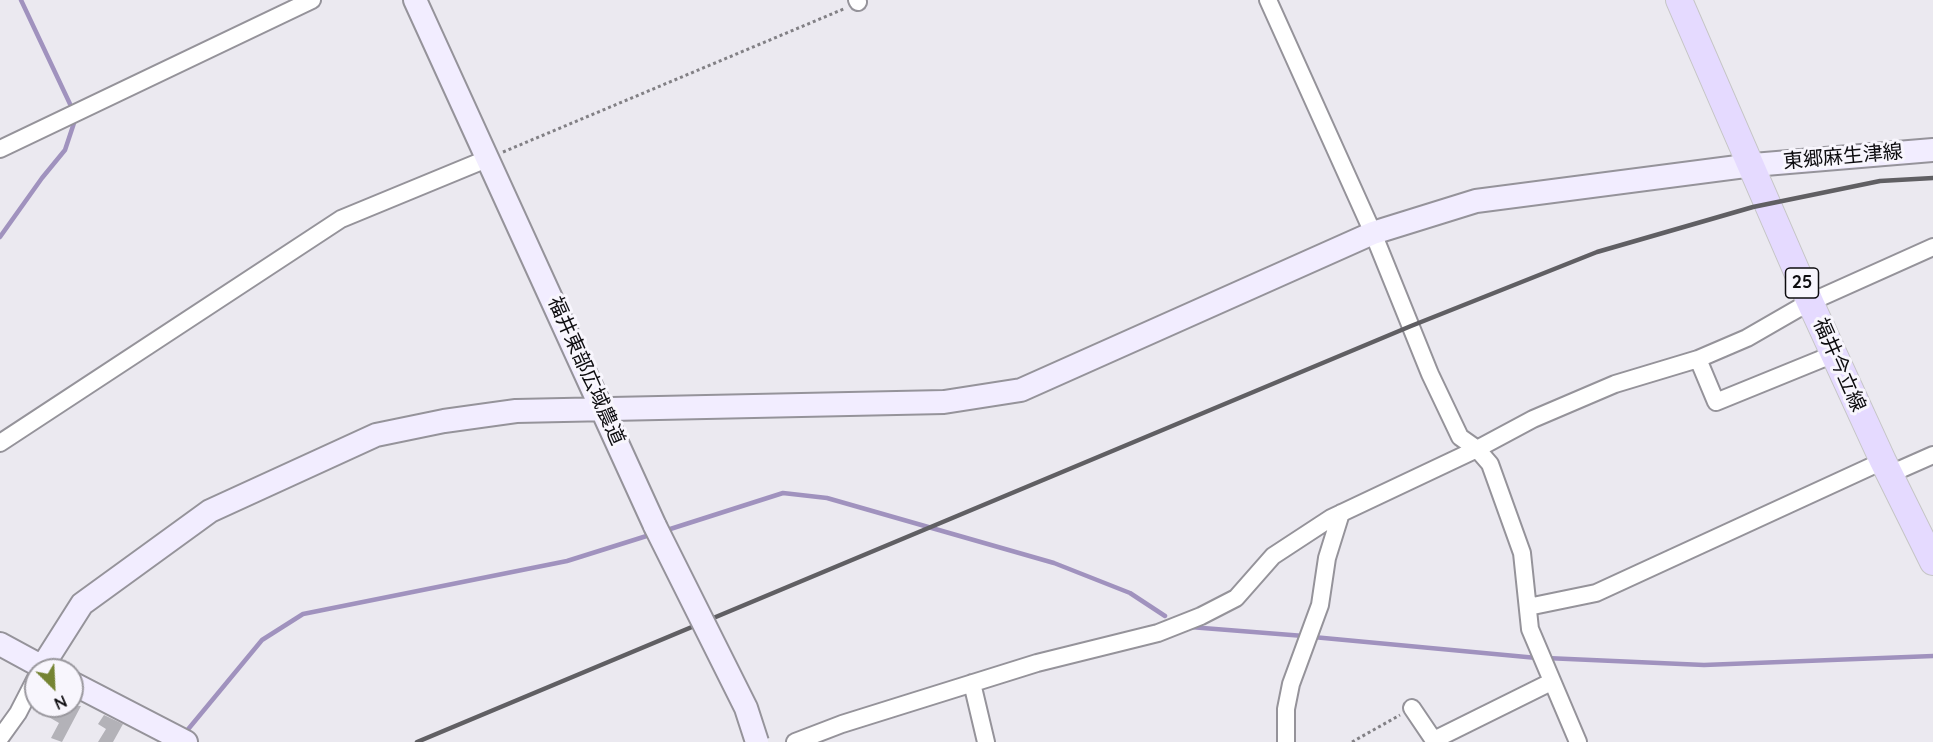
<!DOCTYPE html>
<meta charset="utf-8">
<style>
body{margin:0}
#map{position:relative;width:1933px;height:742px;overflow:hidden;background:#ebe9f0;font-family:Quicksand,sans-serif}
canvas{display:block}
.north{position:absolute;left:24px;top:658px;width:60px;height:60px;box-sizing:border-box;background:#f8f6fd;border:2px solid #9a989e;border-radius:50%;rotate:156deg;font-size:16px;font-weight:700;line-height:24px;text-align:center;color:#0d0c0f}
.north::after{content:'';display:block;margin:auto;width:21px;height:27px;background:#758433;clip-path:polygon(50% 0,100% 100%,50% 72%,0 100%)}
</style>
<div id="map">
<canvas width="1933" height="742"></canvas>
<div class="north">N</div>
</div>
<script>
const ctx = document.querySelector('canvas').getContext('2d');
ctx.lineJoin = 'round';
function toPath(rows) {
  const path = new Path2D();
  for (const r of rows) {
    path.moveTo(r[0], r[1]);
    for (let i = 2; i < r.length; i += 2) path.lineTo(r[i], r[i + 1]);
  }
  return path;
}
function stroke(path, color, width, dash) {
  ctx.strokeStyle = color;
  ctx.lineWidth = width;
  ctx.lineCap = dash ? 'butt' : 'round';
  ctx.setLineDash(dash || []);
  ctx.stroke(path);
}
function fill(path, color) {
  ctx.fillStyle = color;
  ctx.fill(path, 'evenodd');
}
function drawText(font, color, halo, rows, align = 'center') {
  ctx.font = font + ' Quicksand,"Noto Sans JP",sans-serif';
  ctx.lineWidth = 6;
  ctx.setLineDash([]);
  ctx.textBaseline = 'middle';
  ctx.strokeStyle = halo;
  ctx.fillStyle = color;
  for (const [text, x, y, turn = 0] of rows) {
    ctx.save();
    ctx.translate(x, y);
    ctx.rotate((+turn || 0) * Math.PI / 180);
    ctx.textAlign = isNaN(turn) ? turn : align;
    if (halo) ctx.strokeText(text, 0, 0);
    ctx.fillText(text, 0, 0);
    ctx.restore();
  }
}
stroke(toPath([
 [21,0,70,104],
 [0,237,42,178,65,150,74,123],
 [664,531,783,493,827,498,1054,563,1130,593,1165,616],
 [1190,627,1304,636],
 [1313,637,1537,658],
 [1546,658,1704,665,1933,656],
 [185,733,262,640,303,614,567,561,653,534]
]), '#a092be', 4.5);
fill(toPath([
 [53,706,81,706,62,742,51,738,59,723,47,716],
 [104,715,123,724,113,742,98,742,106,729,98,724]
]), '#b3b2b8');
const street = toPath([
 [857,0,858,2],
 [1268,0,1373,233,1430,374,1460,437,1477,449,1490,464,1522,553,1530,629,1578,742],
 [0,149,312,0],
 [1698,359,1716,402,1834,354],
 [0,443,341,219,489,158],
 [1890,474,1933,455],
 [1528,607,1596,593,1883,461],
 [972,683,986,742],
 [1412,708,1435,742],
 [0,738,18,713,36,678],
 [1434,740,1551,682],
 [795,742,842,724,1037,663,1158,633,1201,616,1236,598,1273,556,1331,518,1477,449,1533,419,1615,384,1698,359,1747,338,1806,304,1933,247],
 [1286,742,1286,709,1291,684,1320,605,1327,558,1341,513]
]);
const secondary = toPath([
 [415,0,655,526],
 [0,644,48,670],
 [42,667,82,604,210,511,376,435,444,421,516,411,944,402,1021,390,1373,233,1476,201,1753,165,1933,150],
 [72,683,186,742]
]);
const primary = toPath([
 [1679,0,1810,302,1883,461,1933,562]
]);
stroke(street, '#95939a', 20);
stroke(secondary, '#95939a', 26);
stroke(primary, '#c5c5c5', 28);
stroke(toPath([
 [503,152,846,8],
 [1352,742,1400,715]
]), '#828085', 3, [3, 3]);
stroke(street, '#fff', 16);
stroke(secondary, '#f2edff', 22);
stroke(primary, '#e5daff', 26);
stroke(toPath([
 [417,742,1411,326,1597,252,1753,207,1880,181,1933,178]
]), '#605f63', 4.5);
const secondaryBridge = toPath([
 [655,526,746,708,757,742]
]);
stroke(secondaryBridge, '#95939a', 26, []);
stroke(secondaryBridge, '#f2edff', 22);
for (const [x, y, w] of [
 [1802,283,33]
]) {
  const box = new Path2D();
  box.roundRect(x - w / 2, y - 15, w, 30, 4.5);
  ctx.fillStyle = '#f8f6fd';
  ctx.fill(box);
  stroke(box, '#0d0c0f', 1.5);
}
drawText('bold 18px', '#0d0c0f', null, [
 ["25",1802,283]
]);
drawText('20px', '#0d0c0f', '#f8f6fd', [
 ["東郷麻生津線",1843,157,-5],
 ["福井今立線",1839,365,66],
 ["福井東部広域農道",586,371,66]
]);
</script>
